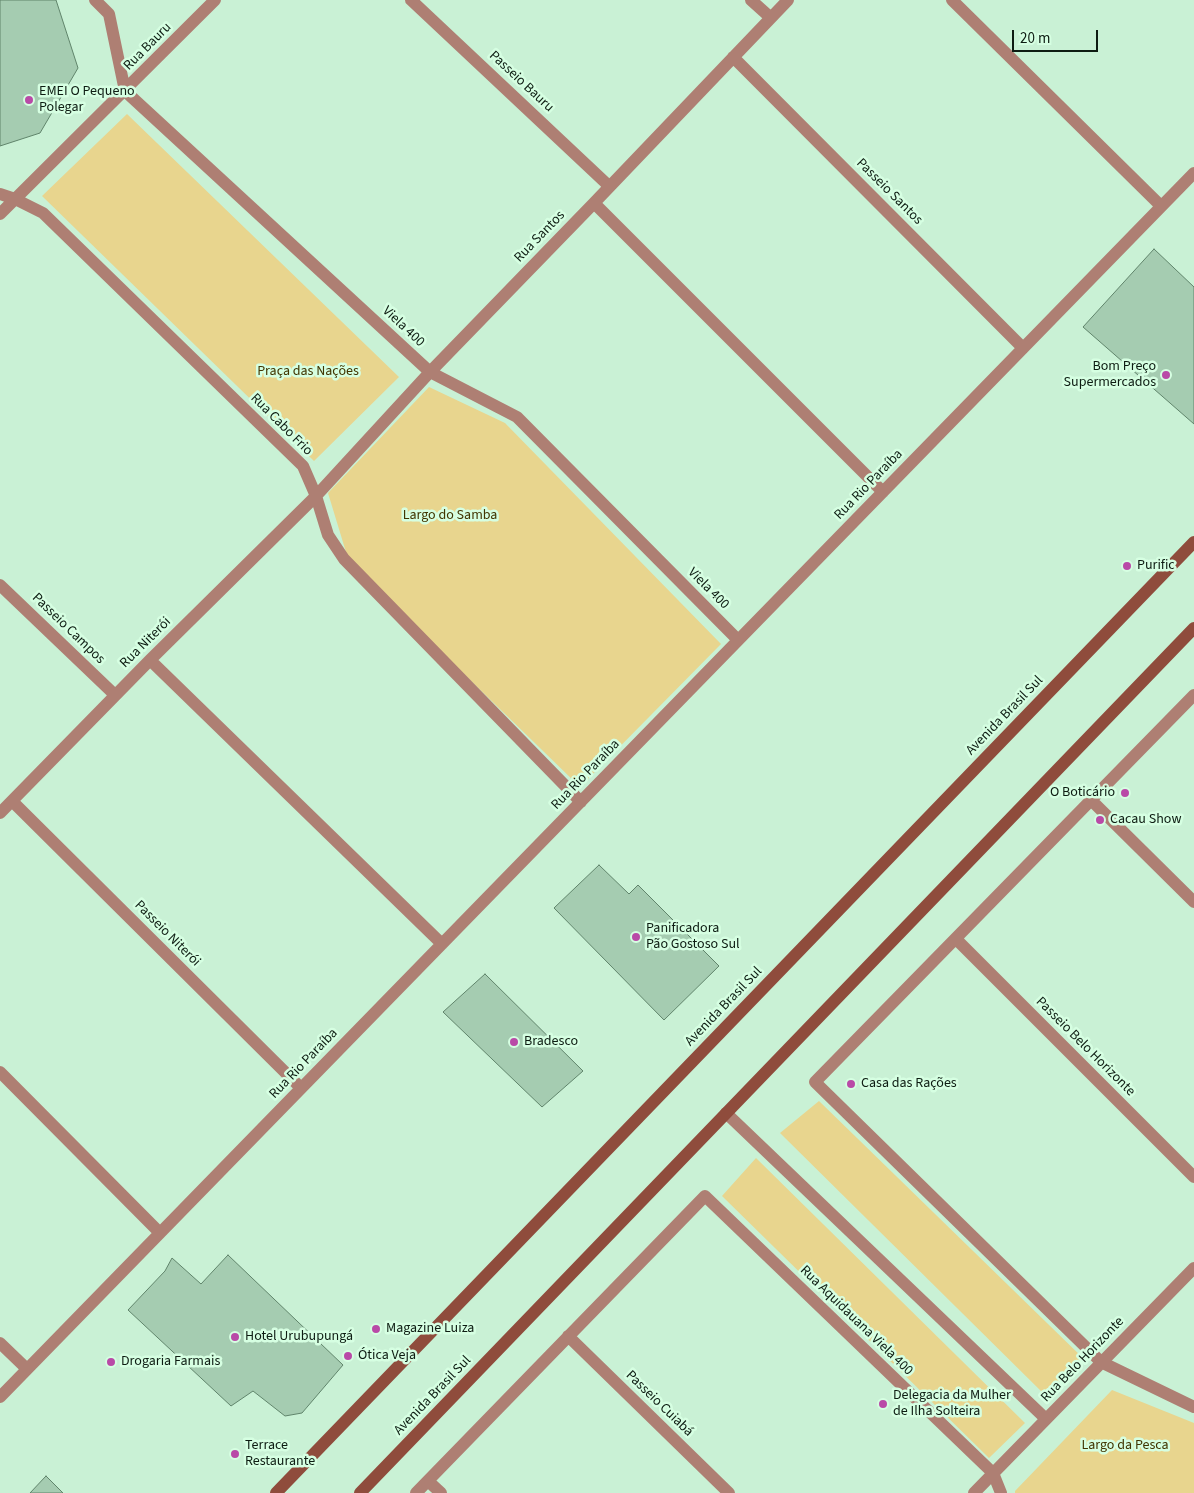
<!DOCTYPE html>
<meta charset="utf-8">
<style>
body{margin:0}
#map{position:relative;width:1194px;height:1493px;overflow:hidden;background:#c9f1d5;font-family:"Source Sans 3",sans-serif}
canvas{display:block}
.scale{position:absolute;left:1012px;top:30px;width:86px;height:22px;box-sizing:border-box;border:2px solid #0d1c12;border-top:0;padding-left:6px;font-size:15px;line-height:18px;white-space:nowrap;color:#0d1c12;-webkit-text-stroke:4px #d6ffe2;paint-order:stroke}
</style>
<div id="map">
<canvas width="1194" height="1493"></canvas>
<div class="scale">20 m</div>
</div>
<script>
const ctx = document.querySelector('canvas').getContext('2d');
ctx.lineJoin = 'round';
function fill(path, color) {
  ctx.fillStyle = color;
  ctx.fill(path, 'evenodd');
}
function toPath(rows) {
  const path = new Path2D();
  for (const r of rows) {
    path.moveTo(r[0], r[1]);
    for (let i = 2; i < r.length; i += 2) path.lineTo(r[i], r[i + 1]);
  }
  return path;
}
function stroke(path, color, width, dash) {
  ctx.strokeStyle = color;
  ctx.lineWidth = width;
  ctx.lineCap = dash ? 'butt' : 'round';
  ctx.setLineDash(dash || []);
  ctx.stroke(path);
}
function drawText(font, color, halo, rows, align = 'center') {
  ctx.font = font + ' "Source Sans 3",sans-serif';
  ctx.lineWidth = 5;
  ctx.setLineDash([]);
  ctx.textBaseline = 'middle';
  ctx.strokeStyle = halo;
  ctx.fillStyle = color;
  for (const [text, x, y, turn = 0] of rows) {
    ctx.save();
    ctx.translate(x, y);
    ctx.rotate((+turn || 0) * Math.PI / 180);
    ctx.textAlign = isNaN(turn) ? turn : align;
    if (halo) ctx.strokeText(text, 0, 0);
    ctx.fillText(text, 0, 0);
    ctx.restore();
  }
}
fill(toPath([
 [127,114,399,377,314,461,42,196],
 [429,387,505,423,721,644,580,787,349,562,328,493],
 [819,1101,1085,1360,1045,1395,780,1133],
 [756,1158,1025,1423,989,1458,722,1196],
 [1112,1390,1194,1423,1194,1493,1015,1493,1015,1491]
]), '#e8d58e');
const building = toPath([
 [0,0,56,0,78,68,40,133,0,146,0,0],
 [1154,249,1194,287,1194,424,1083,327,1154,249],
 [599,865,629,894,638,885,719,966,664,1020,554,908,599,865],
 [485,974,583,1071,542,1107,443,1012,485,974],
 [228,1255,343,1365,302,1413,285,1416,253,1391,231,1406,128,1310,165,1271,172,1258,201,1284,228,1255],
 [46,1476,63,1493,30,1493,46,1476]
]);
fill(building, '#a5ccb1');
stroke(building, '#60846b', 1);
stroke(toPath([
 [95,0,109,14,125,91,430,372,517,417,738,640],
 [411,0,609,186],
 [751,0,771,18],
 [952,0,1161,206],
 [733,57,1023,348],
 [0,194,15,199,43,213,303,466,316,496,328,535,344,559,581,802],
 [594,203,883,492],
 [0,214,215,0],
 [0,585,115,695],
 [150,660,442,944],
 [1194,695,815,1082,1101,1362,1194,1407],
 [1091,800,1194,902],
 [12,801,301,1088],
 [0,813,150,660,316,496,430,372,594,203,788,0],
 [956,939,1194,1177],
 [0,1072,160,1233],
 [726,1113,1046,1419],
 [568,1336,729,1493],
 [0,1343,27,1369],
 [0,1397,1194,173],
 [428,1481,441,1493],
 [416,1493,705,1196,993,1473,1001,1493],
 [974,1493,1194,1268]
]), '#ae7f73', 12);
stroke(toPath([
 [276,1493,1194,542],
 [360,1493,1194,628]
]), '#8f4c3c', 12);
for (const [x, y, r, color] of [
 [29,100,5,"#b94aa7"],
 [1166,375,5,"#b94aa7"],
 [1127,566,5,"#b94aa7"],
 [1125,793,5,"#b94aa7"],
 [1100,820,5,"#b94aa7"],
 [636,937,5,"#b94aa7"],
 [514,1042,5,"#b94aa7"],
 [851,1084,5,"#b94aa7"],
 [376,1329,5,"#b94aa7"],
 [235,1337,5,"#b94aa7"],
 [348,1356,5,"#b94aa7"],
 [111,1362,5,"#b94aa7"],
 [883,1404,5,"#b94aa7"],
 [235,1454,5,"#b94aa7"]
]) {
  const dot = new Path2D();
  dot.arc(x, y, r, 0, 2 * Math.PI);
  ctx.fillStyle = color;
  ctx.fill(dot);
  stroke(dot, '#d6ffe2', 2);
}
drawText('14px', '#0d1c12', '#d6ffe2', [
 ["Rua Bauru",148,47,-45],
 ["Passeio Bauru",521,82,43],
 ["Passeio Santos",889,192,45],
 ["Rua Santos",540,237,-46],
 ["Viela 400",403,327,43],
 ["Rua Cabo Frio",281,425,45],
 ["Rua Rio Paraíba",869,485,-46],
 ["Viela 400",708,589,45],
 ["Passeio Campos",68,629,44],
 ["Rua Niterói",146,643,-45],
 ["Avenida Brasil Sul",1005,716,-46],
 ["Rua Rio Paraíba",586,775,-46],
 ["Passeio Niterói",167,934,45],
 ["Avenida Brasil Sul",724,1007,-46],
 ["Passeio Belo Horizonte",1085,1047,45],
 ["Rua Rio Paraíba",304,1064,-46],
 ["Rua Aquidauana Viela 400",856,1321,44],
 ["Rua Belo Horizonte",1083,1360,-46],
 ["Avenida Brasil Sul",433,1396,-46],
 ["Passeio Cuiabá",659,1404,44]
]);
drawText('14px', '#0d1c12', '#d6ffe2', [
 ["EMEI O Pequeno",39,92],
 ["Polegar",39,108],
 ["Bom Preço",1156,367,"right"],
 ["Supermercados",1156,383,"right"],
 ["Purific",1137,566],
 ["O Boticário",1115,793,"right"],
 ["Cacau Show",1110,820],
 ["Panificadora",646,929],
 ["Pão Gostoso Sul",646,945],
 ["Bradesco",524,1042],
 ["Casa das Rações",861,1084],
 ["Magazine Luiza",386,1329],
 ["Hotel Urubupungá",245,1337],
 ["Ótica Veja",358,1356],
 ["Drogaria Farmais",121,1362],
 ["Delegacia da Mulher",893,1396],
 ["de Ilha Solteira",893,1412],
 ["Terrace",245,1446],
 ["Restaurante",245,1462]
], 'left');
drawText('14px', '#413501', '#d6ffe2', [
 ["Praça das Nações",308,372],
 ["Largo do Samba",450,516],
 ["Largo da Pesca",1125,1446]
]);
</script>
